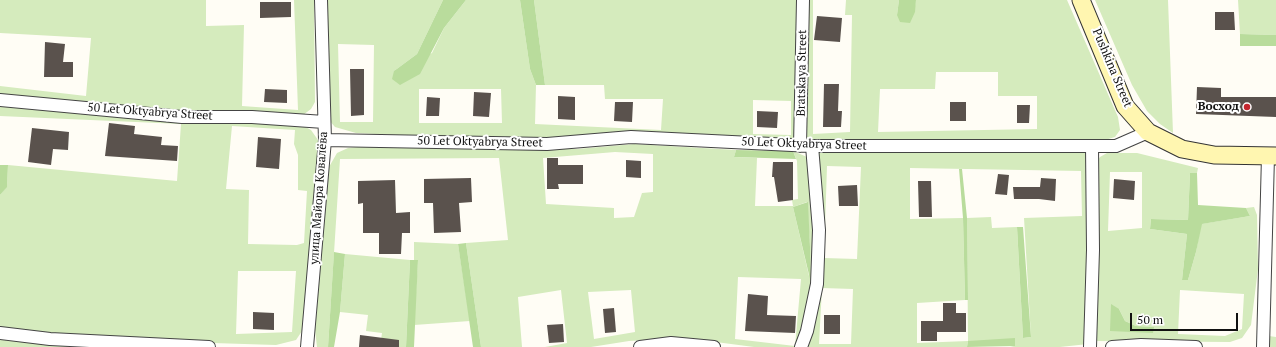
<!DOCTYPE html>
<meta charset="utf-8">
<style>
body{margin:0}
#map{position:relative;width:1276px;height:347px;overflow:hidden;background:#fffdf5;font-family:"PT Serif",serif}
canvas{display:block}
.scale{position:absolute;left:1130px;top:313px;width:108px;height:18px;box-sizing:border-box;border:2px solid #111;border-top:0;padding-left:5px;font-size:12px;line-height:14px;white-space:nowrap;color:#111;-webkit-text-stroke:3px #fff;paint-order:stroke}
</style>
<div id="map">
<canvas width="1276" height="347"></canvas>
<div class="scale">50 m</div>
</div>
<script>
const ctx = document.querySelector('canvas').getContext('2d');
ctx.lineJoin = 'round';
function fill(path, color) {
  ctx.fillStyle = color;
  ctx.fill(path, 'evenodd');
}
function toPath(rows) {
  const path = new Path2D();
  for (const r of rows) {
    path.moveTo(r[0], r[1]);
    for (let i = 2; i < r.length; i += 2) path.lineTo(r[i], r[i + 1]);
  }
  return path;
}
function stroke(path, color, width, dash) {
  ctx.strokeStyle = color;
  ctx.lineWidth = width;
  ctx.lineCap = dash ? 'butt' : 'round';
  ctx.setLineDash(dash || []);
  ctx.stroke(path);
}
function drawText(font, color, halo, rows, align = 'center') {
  ctx.font = font + ' "PT Serif",serif';
  ctx.lineWidth = 4;
  ctx.setLineDash([]);
  ctx.textBaseline = 'middle';
  ctx.strokeStyle = halo;
  ctx.fillStyle = color;
  for (const [text, x, y, turn = 0] of rows) {
    ctx.save();
    ctx.translate(x, y);
    ctx.rotate((+turn || 0) * Math.PI / 180);
    ctx.textAlign = isNaN(turn) ? turn : align;
    if (halo) ctx.strokeText(text, 0, 0);
    ctx.fillText(text, 0, 0);
    ctx.restore();
  }
}
fill(toPath([
 [0,0,206,0,206,26,244,25,242,106,298,110,294,0,314,0,315,102,311,109,303,115,176,112,0,96,0,86,86,96,91,38,0,33],
 [325,0,443,0,417,54,394,71,432,53,444,28,466,0,520,0,530,69,536,85,535,124,661,130,663,99,605,99,604,85,545,85,534,0,800,0,796,142,629,131,558,139,433,137,356,133,335,127,328,119],
 [338,44,374,45,373,122,340,122],
 [419,89,501,89,502,123,419,123],
 [753,100,791,101,791,135,753,134],
 [806,0,813,0,813,134,850,132,852,15,845,15,846,0,899,0,897,15,914,12,916,0,1067,0,1118,117,1120,130,1115,137,1105,140,803,141],
 [936,72,998,72,998,96,1037,96,1037,129,878,132,880,89,935,89],
 [1095,0,1168,0,1173,133,1160,124,1147,111,1132,85],
 [1238,0,1276,0,1276,35,1240,34],
 [0,105,254,120,302,125,311,130,318,140,318,151,302,331,296,340,276,345,118,340,0,329,0,195,7,186,8,165,177,181,181,124,0,116],
 [232,126,295,130,294,144,298,155,298,190,307,191,304,243,297,245,248,244,249,190,226,189],
 [238,271,296,271,292,332,236,334],
 [634,144,736,150,734,157,757,158,755,206,793,206,792,200,798,199,797,161,793,151,807,157,811,175,816,233,813,287,799,347,754,347,685,338,629,341,591,347,545,347,567,343,561,290,518,297,522,347,481,347,466,243,508,240,499,158,340,159,328,347,317,347,315,330,329,167,337,153,348,148,375,145,577,149],
 [615,152,653,154,653,192,642,193,634,217,614,218,614,208,546,204,543,158],
 [807,202,810,247,809,276,793,207],
 [738,277,801,279,795,346,735,339],
 [631,290,635,332,594,339,588,292],
 [1037,152,1088,153,1088,344,1060,347,1010,347,1014,346,968,341,967,347,807,347,811,331,816,153],
 [827,166,861,167,857,259,824,258],
 [910,168,1081,171,1082,216,1024,218,1031,337,1023,338,1017,227,992,228,991,217,967,218,968,341,917,343,917,303,965,300,963,218,910,219],
 [822,288,853,289,851,344,819,344],
 [1107,153,1137,153,1198,168,1197,173,1190,173,1188,220,1151,219,1150,229,1187,234,1182,280,1188,280,1196,252,1201,224,1250,216,1246,208,1254,207,1257,215,1258,269,1251,325,1242,338,1230,342,1095,341,1094,166,1100,157],
 [1110,172,1142,172,1142,228,1108,231],
 [1180,290,1244,294,1242,329,1225,336,1178,334],
 [1119,309,1125,321,1136,326,1154,327,1110,331],
 [414,242,458,244,470,321,414,325,418,260,414,260],
 [345,254,410,260,406,347,380,347,382,333,366,331,368,315,340,312],
 [0,336,147,347,0,347],
 [1269,336,1276,337,1276,347,1269,347]
]), '#d5ebbd');
fill(toPath([
 [443,0,466,0,444,28,420,74,400,85,392,79,394,71,417,54],
 [520,0,534,0,545,85,536,85,530,69],
 [899,0,916,0,915,12,910,23,900,22,897,15],
 [1240,34,1276,35,1276,46,1240,46],
 [736,150,793,151,796,159,734,157],
 [0,165,8,165,7,187,0,195],
 [959,169,962,169,967,218,968,300,965,300,963,218],
 [1190,173,1197,173,1198,205,1246,208,1250,216,1202,224,1196,252,1188,280,1182,280,1187,234,1150,229,1151,219,1188,220],
 [808,202,810,247,810,279,793,207],
 [1017,227,1023,227,1031,337,1023,338],
 [466,243,481,347,473,347,458,244],
 [334,252,345,254,340,312,334,347,328,347],
 [410,260,418,260,414,347,406,347],
 [1111,304,1119,309,1125,321,1136,326,1154,327,1153,333,1110,331],
 [1015,338,1015,346,967,347,968,341]
]), '#b9dc9c');
fill(toPath([
 [260,2,291,2,291,17,260,18],
 [1215,12,1234,12,1235,30,1215,30],
 [817,16,842,18,840,42,814,40],
 [45,42,65,44,63,62,73,62,73,77,44,77],
 [350,69,364,69,364,115,351,116],
 [824,84,839,84,838,111,842,111,841,127,823,127],
 [1197,87,1221,88,1221,97,1276,97,1276,117,1196,114],
 [265,89,287,90,287,103,264,102],
 [474,92,491,93,489,117,473,116],
 [558,96,575,97,575,120,558,119],
 [427,97,440,98,439,116,426,116],
 [615,102,633,102,632,122,614,121],
 [950,102,966,102,966,121,950,121],
 [1017,105,1030,105,1029,123,1017,123],
 [757,111,778,112,777,128,757,127],
 [109,123,135,126,134,134,162,137,161,145,178,146,177,161,105,156],
 [32,128,69,132,68,150,53,149,51,165,28,162],
 [258,137,281,139,279,169,256,167],
 [547,158,558,158,558,165,583,165,583,184,558,184,559,189,547,189],
 [626,160,641,161,641,178,626,177],
 [773,162,793,162,793,200,778,202,774,177,772,177],
 [998,174,1009,175,1007,195,995,194],
 [471,178,472,202,459,203,461,232,434,233,433,203,424,203,424,179],
 [1041,178,1056,179,1055,201,1039,199,1014,199,1013,187,1040,187],
 [1114,179,1135,181,1134,200,1113,198],
 [395,180,396,213,410,212,410,233,402,233,401,254,379,254,379,233,363,233,363,203,358,204,358,181],
 [918,181,931,181,932,217,919,217],
 [857,185,858,206,839,206,838,186],
 [748,294,768,296,767,315,796,316,795,333,745,331],
 [943,303,956,303,956,313,966,313,966,332,937,332,937,341,921,341,921,321,943,321],
 [614,308,616,332,605,333,603,309],
 [253,312,274,313,274,330,253,329],
 [824,315,840,315,840,334,824,334],
 [563,324,564,342,549,343,547,325],
 [360,335,399,340,399,347,359,347]
]), '#5a524d');
const street = toPath([
 [0,100,182,117,252,117,324,122],
 [325,140,547,144,631,137,812,146,1116,146,1148,132],
 [800,146,803,0],
 [0,333,50,339,209,347],
 [307,347,325,140,321,0],
 [640,347,671,343,714,347],
 [801,347,807,331,817,284,819,230,812,146],
 [1090,347,1093,250,1092,146],
 [1112,347,1141,345,1196,347],
 [1263,347,1268,156]
]);
const secondary = toPath([
 [1081,0,1125,106,1148,132,1182,149,1214,155,1276,156]
]);
stroke(street, '#444', 14);
stroke(secondary, '#333', 19);
stroke(street, '#fff', 12);
stroke(secondary, '#fff6b0', 17);
for (const [x, y, r, color] of [
 [1247,107,4,"#c4262e"]
]) {
  const dot = new Path2D();
  dot.arc(x, y, r, 0, 2 * Math.PI);
  ctx.fillStyle = color;
  ctx.fill(dot);
  stroke(dot, '#fff', 1.5);
}
drawText('12px', '#111', '#fff', [
 ["Pushkina Street",1112,68,67],
 ["Bratskaya Street",802,73,-89],
 ["50 Let Oktyabrya Street",150,112,4],
 ["50 Let Oktyabrya Street",480,142,1],
 ["50 Let Oktyabrya Street",804,144,2],
 ["улица Майора Ковалёва",319,198,-86]
]);
drawText('bold 12px', '#111', '#fff', [
 ["Восход",1239,107]
], 'right');
</script>
